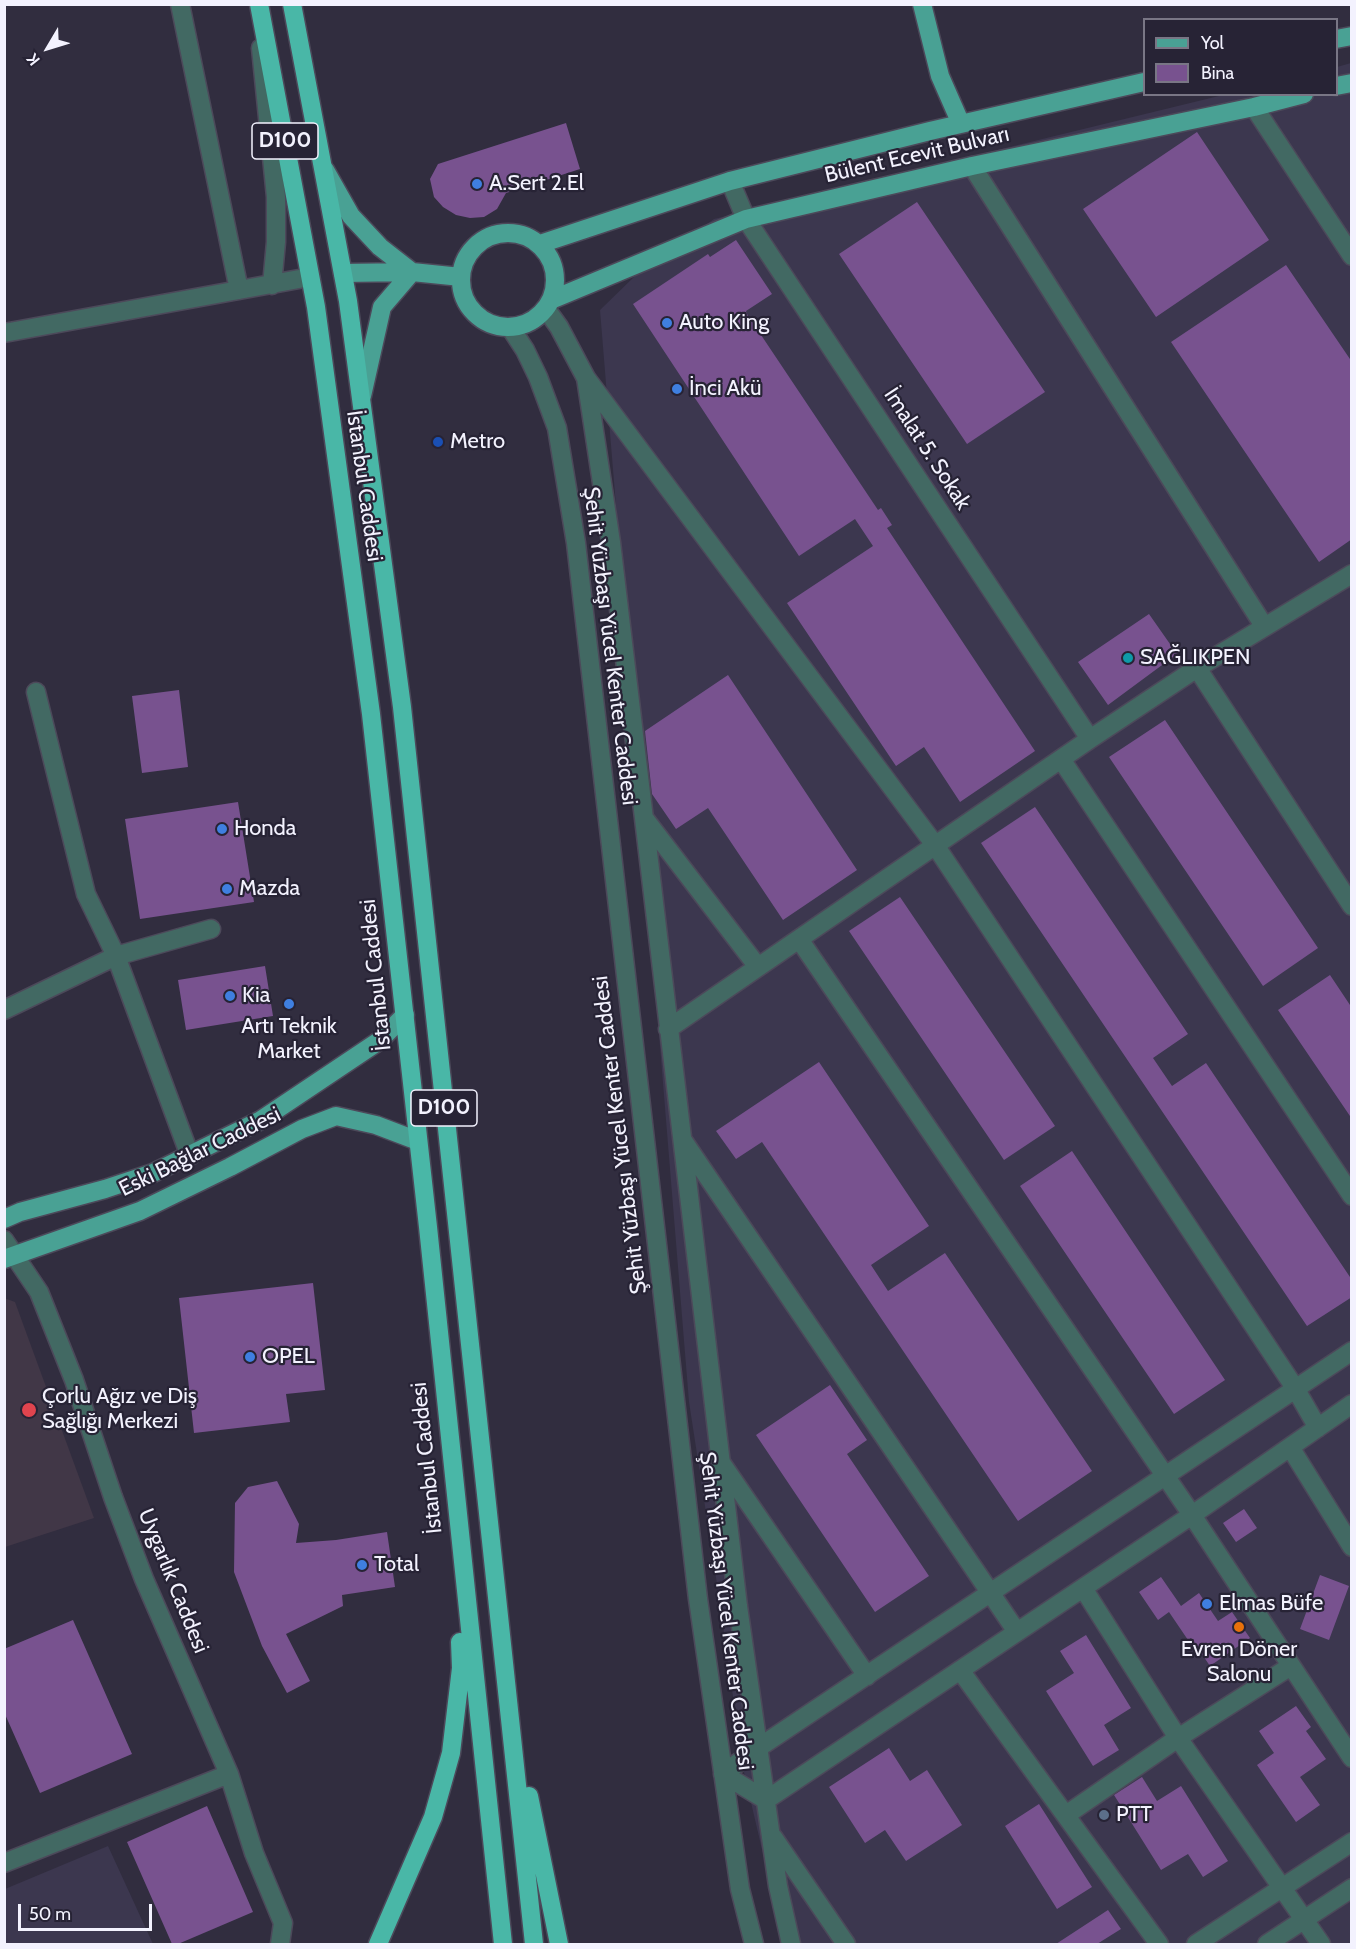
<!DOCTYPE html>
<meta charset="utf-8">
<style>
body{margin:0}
#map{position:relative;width:1356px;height:1949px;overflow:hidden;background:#312d3f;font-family:Cabin,sans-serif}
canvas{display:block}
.frame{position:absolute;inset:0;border:6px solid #f3f2fe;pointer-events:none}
.legend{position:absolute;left:1143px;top:18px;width:195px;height:78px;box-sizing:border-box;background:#272335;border:2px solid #797685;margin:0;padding:8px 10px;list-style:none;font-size:18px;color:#f3f2fe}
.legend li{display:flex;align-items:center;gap:12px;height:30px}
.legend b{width:30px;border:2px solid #797685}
.north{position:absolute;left:18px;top:18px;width:60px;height:60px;-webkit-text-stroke:4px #272335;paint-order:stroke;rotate:232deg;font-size:16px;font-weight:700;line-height:24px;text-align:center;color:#f3f2fe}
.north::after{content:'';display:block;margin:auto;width:21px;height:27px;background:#f3f2fe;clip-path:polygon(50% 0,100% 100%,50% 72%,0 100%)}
.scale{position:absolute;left:18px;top:1904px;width:134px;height:27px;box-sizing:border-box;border:3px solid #f3f2fe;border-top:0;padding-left:8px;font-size:18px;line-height:21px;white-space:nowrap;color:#f3f2fe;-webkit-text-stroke:4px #272335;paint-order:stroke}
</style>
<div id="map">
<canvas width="1356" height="1949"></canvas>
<div class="frame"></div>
<ul class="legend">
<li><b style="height:8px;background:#49a194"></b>Yol</li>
<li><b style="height:16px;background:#78528f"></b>Bina</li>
</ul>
<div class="north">K</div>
<div class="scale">50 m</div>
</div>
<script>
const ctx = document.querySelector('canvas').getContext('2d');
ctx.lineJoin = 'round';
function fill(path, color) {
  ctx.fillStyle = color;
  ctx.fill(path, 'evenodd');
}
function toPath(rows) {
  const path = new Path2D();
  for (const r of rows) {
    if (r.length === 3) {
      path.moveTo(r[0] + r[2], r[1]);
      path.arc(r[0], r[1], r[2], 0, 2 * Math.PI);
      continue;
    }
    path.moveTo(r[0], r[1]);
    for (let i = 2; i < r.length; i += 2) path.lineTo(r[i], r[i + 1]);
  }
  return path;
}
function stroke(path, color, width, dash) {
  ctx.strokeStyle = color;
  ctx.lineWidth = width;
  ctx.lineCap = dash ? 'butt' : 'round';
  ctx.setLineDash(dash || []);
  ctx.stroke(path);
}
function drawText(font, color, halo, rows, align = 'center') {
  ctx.font = font + ' Cabin,sans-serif';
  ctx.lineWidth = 4.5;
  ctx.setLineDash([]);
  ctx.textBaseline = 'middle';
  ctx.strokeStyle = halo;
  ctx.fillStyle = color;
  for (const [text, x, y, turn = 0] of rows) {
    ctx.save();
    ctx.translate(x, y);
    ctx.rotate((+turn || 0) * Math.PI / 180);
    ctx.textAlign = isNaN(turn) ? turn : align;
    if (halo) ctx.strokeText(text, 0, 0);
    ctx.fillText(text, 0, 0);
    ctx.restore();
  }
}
fill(toPath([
 [1351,63,1351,1944,784,1944,743,1768,719,1597,689,1402,600,310,636,275,714,219,1223,95,1336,94,1337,67],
 [108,1846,153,1944,5,1944,5,1889]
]), '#3c374f');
fill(toPath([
 [4,1298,15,1302,94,1518,5,1547]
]), '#413747');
fill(toPath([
 [566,123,580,169,506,193,497,209,484,217,470,218,456,215,443,207,434,197,430,179,438,164],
 [1197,132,1269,240,1156,317,1083,209],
 [917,202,1045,392,967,444,839,254],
 [736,240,772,294,746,311,747,314,878,510,881,508,892,525,887,528,1035,751,960,802,924,747,896,766,787,603,873,546,855,519,799,556,633,304,708,254,710,257],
 [1286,265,1352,362,1352,539,1319,562,1171,342],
 [1149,614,1177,654,1108,705,1078,662],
 [728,675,857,870,783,920,708,808,676,829,652,794,645,731],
 [179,690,188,767,142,773,132,696],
 [1165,720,1318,948,1263,986,1109,757],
 [238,802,254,902,140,919,125,819],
 [1035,807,1188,1034,1153,1058,1172,1086,1206,1063,1352,1280,1352,1297,1307,1326,981,843],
 [900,897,1055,1126,1004,1160,849,931],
 [265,966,273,1016,186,1030,178,980],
 [1330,975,1352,1008,1352,1119,1278,1010],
 [819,1062,929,1226,871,1265,888,1291,945,1253,1092,1471,1018,1521,762,1142,736,1159,716,1131],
 [1072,1151,1225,1380,1174,1414,1020,1186],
 [313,1283,325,1390,286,1394,290,1422,194,1433,179,1298],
 [830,1385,867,1440,847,1454,929,1576,875,1612,756,1435],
 [277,1481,299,1524,296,1543,336,1540,387,1532,395,1587,342,1595,343,1606,286,1634,310,1681,287,1693,262,1646,234,1572,235,1503,248,1487],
 [1244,1509,1257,1528,1236,1542,1223,1523],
 [1320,1575,1349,1586,1329,1640,1300,1629],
 [1161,1577,1181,1606,1199,1593,1218,1621,1232,1612,1250,1638,1210,1666,1191,1638,1188,1640,1169,1612,1158,1620,1139,1592],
 [73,1620,132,1754,40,1793,4,1712,4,1649],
 [1086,1635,1131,1708,1104,1725,1119,1750,1093,1766,1046,1691,1074,1673,1060,1651],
 [1296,1706,1311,1727,1306,1731,1326,1759,1300,1777,1320,1805,1296,1822,1257,1765,1274,1753,1259,1731],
 [889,1748,910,1781,927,1770,962,1825,906,1861,885,1830,865,1843,829,1787],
 [1142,1777,1157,1801,1181,1786,1228,1861,1203,1877,1188,1854,1161,1870,1114,1795],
 [1039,1804,1092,1887,1057,1909,1005,1826],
 [207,1806,253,1912,178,1944,172,1944,127,1842],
 [1108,1910,1121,1929,1097,1944,1056,1944]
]), '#78528f');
const minor = toPath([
 [180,4,239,290],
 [261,48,276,197,276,242,272,285],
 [1254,107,1352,256],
 [972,166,1264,626],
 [730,181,746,219,1090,739],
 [546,309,559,327,586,378,935,845,1295,1388,1318,1428],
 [510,327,525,350,538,377,557,428,576,543,698,1599,740,1889,754,1944],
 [4,333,310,277],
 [586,378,611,542,738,1606,778,1886,791,1944],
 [1197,668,1352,906],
 [36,692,86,894,116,956,190,1156],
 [1061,759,1352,1196],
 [644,818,758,967],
 [799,939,1192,1515,1352,1758],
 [4,1010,116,956,211,929],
 [668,1029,1090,739,1197,668,1352,574],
 [684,1142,1017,1632],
 [4,1240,39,1292,74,1380,113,1497,144,1579,229,1774,254,1853,283,1923,280,1944],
 [1352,1351,758,1748,723,1774,766,1800,1192,1515,1352,1404],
 [1290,1447,1352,1547],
 [722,1464,867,1676],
 [1083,1588,1178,1738,1321,1944],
 [960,1670,1159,1944],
 [1066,1815,1178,1738,1291,1666],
 [773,1837,846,1944],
 [4,1863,229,1774],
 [1196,1944,1352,1842],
 [1267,1944,1352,1888]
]);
const major = toPath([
 [922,4,940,76,961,124],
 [1336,39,1352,36],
 [1336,86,1352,83],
 [325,170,351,216,380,247,412,272],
 [508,280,47],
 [540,244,730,181,930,131,1144,82],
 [343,273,412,272,461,277],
 [551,300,746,219,972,166,1254,107,1304,94],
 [362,396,382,307,412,272],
 [4,1219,20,1212,105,1189,153,1173,261,1120,379,1041,405,1015],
 [4,1259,140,1211,230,1167,302,1129,336,1116,376,1125,418,1141]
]);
const highway = toPath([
 [259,4,316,307,371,714,428,1227,503,1944],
 [292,4,348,301,402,707,534,1944],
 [529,1796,559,1944],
 [378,1944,433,1817,451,1753,461,1668,460,1642]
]);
stroke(minor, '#4c495a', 21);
stroke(major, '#4c495a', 21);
stroke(highway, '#4c495a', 21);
stroke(minor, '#426963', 18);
stroke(major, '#49a194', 18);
stroke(highway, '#49b7a7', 18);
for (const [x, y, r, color] of [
 [477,184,6,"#3f7fe0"],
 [667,323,6,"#3f7fe0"],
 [677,389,6,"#3f7fe0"],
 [438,442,6,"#1a4fb4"],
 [1128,658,6,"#0f9aa8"],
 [222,829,6,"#3f7fe0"],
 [227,889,6,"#3f7fe0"],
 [230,996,6,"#3f7fe0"],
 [289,1004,6,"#3f7fe0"],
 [250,1357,6,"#3f7fe0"],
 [29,1410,8,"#e0444e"],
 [362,1565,6,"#3f7fe0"],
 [1207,1604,6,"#3f7fe0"],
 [1239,1627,6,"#e8710a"],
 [1104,1815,6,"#5c6f8a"]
]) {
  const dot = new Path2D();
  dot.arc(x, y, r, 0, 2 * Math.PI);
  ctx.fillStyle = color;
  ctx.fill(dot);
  stroke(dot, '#272335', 2);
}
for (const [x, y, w] of [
 [285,141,66],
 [444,1108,66]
]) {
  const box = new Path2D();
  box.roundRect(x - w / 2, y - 18, w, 36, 4.5);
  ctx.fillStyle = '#272335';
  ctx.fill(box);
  stroke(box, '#f3f2fe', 1.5);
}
drawText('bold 21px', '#f3f2fe', null, [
 ["D100",285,141],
 ["D100",444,1108]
]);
drawText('22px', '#f3f2fe', '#272335', [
 ["Bülent Ecevit Bulvarı",917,155,-13],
 ["İmalat 5. Sokak",927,449,57],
 ["İstanbul Caddesi",364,486,82],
 ["Şehit Yüzbaşı Yücel Kenter Caddesi",610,646,83],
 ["İstanbul Caddesi",376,975,-96],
 ["Şehit Yüzbaşı Yücel Kenter Caddesi",620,1135,-97],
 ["Eski Bağlar Caddesi",200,1152,-26],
 ["İstanbul Caddesi",427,1458,-96],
 ["Uygarlık Caddesi",173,1581,68],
 ["Şehit Yüzbaşı Yücel Kenter Caddesi",726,1611,83]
]);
drawText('22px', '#f3f2fe', '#272335', [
 ["A.Sert 2.El",489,184],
 ["Auto King",679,323],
 ["İnci Akü",689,389],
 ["Metro",450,442],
 ["SAĞLIKPEN",1140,658],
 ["Honda",234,829],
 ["Mazda",239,889],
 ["Kia",242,996],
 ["Artı Teknik",289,1027,"center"],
 ["Market",289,1052,"center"],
 ["OPEL",262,1357],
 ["Çorlu Ağız ve Diş",42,1397],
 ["Sağlığı Merkezi",42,1422],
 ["Total",374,1565],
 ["Elmas Büfe",1219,1604],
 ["Evren Döner",1239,1650,"center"],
 ["Salonu",1239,1675,"center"],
 ["PTT",1116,1815]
], 'left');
</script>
